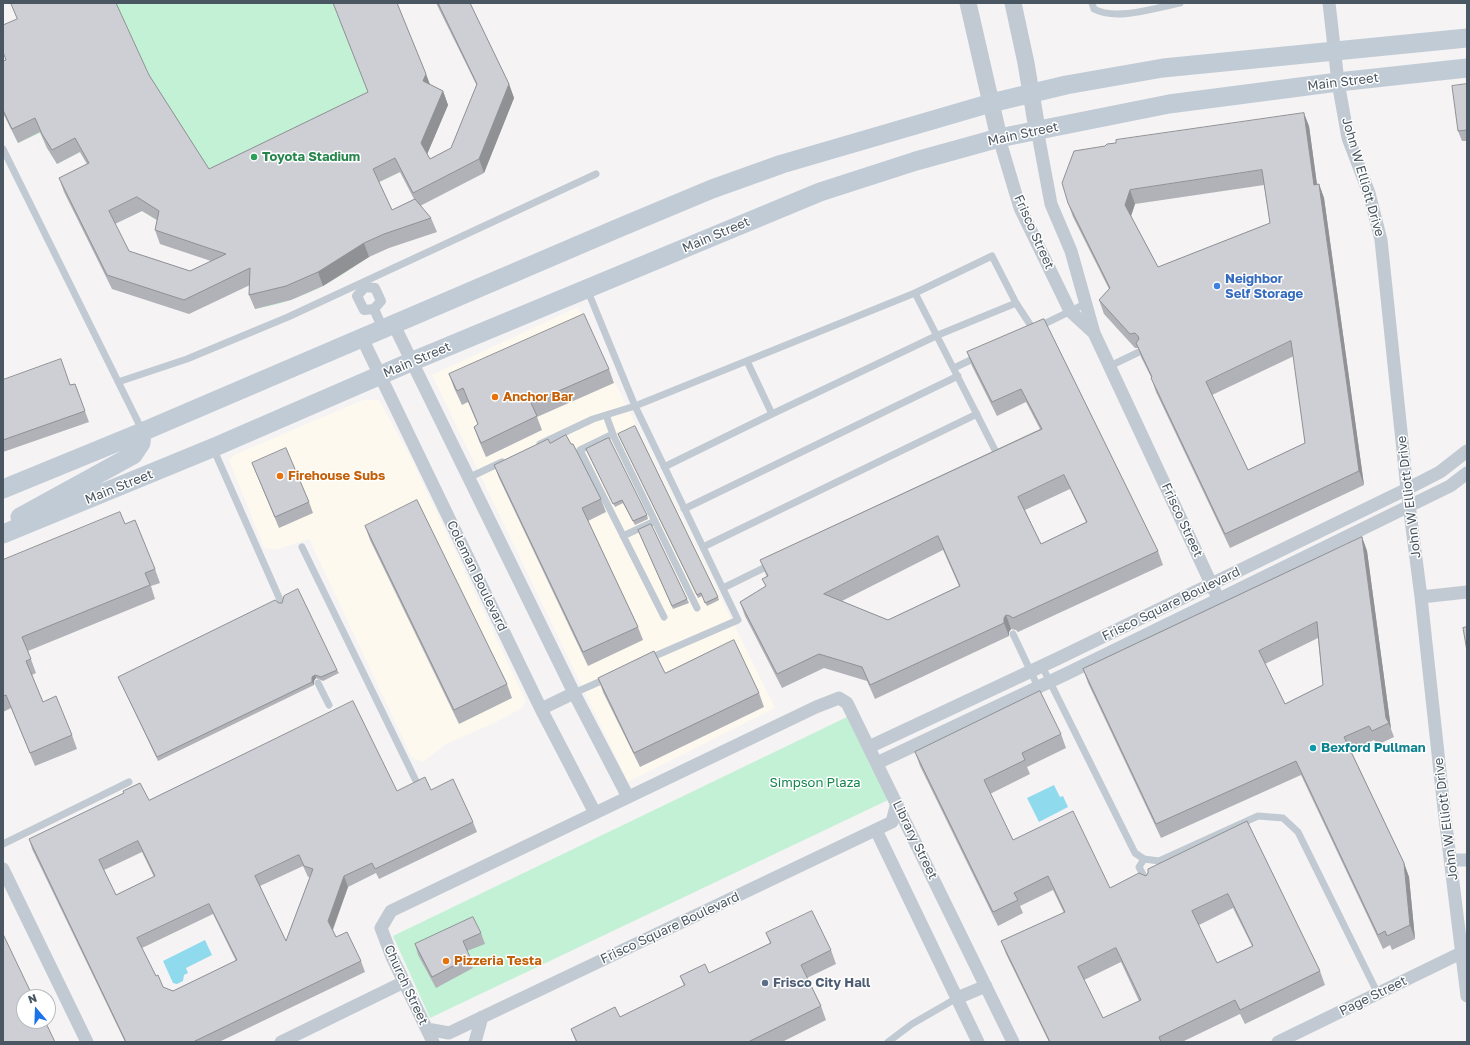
<!DOCTYPE html>
<style>
body{margin:0}
#map{position:relative;width:1470px;height:1045px;overflow:hidden;background:#f5f3f3;font-family:"Golos Text",sans-serif}
canvas{display:block}
.frame{position:absolute;inset:0;border:4px solid #4a5661;pointer-events:none}
.north{position:absolute;left:16px;top:989px;width:40px;height:40px;box-sizing:border-box;background:#fff;border:1px solid #b7bbc0;border-radius:50%;rotate:341deg;font-size:11px;font-weight:700;line-height:16px;text-align:center;color:#4a5661}
.north::after{content:'';display:block;margin:auto;width:14px;height:18px;background:#1a73e8;clip-path:polygon(50% 0,100% 100%,50% 72%,0 100%)}
</style>
<div id="map">
<canvas width="1470" height="1045"></canvas>
<div class="frame"></div>
<div class="north">N</div>
</div>
<script>
const ctx = document.querySelector('canvas').getContext('2d');
ctx.lineJoin = 'round';
function fill(path, color) {
  ctx.fillStyle = color;
  ctx.fill(path, 'evenodd');
}
function trace(path, color, width, dash) {
  ctx.strokeStyle = color;
  ctx.lineWidth = width;
  ctx.lineCap = dash ? 'butt' : 'round';
  ctx.setLineDash(dash || []);
  ctx.stroke(path);
}
function label(font, color, halo, rows, align = 'center') {
  ctx.font = font + ' "Golos Text",sans-serif';
  ctx.lineWidth = 3;
  ctx.setLineDash([]);
  ctx.textBaseline = 'middle';
  ctx.strokeStyle = halo;
  ctx.fillStyle = color;
  for (const [text, x, y, turn = 0] of rows) {
    ctx.save();
    ctx.translate(x, y);
    ctx.rotate((+turn || 0) * Math.PI / 180);
    ctx.textAlign = isNaN(turn) ? turn : align;
    if (halo) ctx.strokeText(text, 0, 0);
    ctx.fillText(text, 0, 0);
    ctx.restore();
  }
}
fill(new Path2D(`
 M578,307l197,401 -147,74 -196,-407z
 M363,400h16l32,58 115,243 -4,7 -28,15 -48,21 -23,18 -11,-4 -103,-219 -33,11 -12,-2 -35,-88 7,-6z`), '#fdf9ef');
fill(new Path2D(`
 M11,3h386l31,92 20,10 -17,39 -22,-6 18,21 -49,24 19,40 23,-10 17,19c-23,6 -46,13 -67,24 -10,6 -20,14 -30,20 -27,17 -55,28 -85,33v-17l25,-13 -69,-14 -2,-5 -45,-35 -22,-14 -21,10 -41,-69 -23,12 -10,-16 -7,-15 -22,10 -15,-30v-35l19,-45z
 M847,717l41,83 -458,218 -37,-82z`), '#c3f1d5');
fill(new Path2D(`
 M1054,785l6,12 3,-1 5,11 -29,15 -12,-24z
 M205,940l7,15 -26,13 2,5 -4,2 -1,6 -6,3 -4,-1 -10,-22z`), '#90daee');
trace(new Path2D(`
 M1092,3l2,6c22,12 61,-1 86,-6
 M3,149l139,281
 M587,289l48,117 103,214 -90,39
 M1016,303l17,26
 M1038,327l49,-24
 M1110,366l29,-14
 M954,368l25,-12
 M118,382l69,-23 101,-42 308,-143
 M772,414l166,-79 78,-32 -24,-47 -77,37
 M606,415l8,22 83,171
 M613,434l-33,16 84,167
 M540,444l53,-25 42,-13 280,-113 82,161 -3,2
 M213,448l68,154
 M664,467l108,-53 -25,-53
 M470,477l32,-15
 M684,509l274,-133
 M623,536l32,-15
 M302,547l114,234
 M703,547l274,-133
 M723,588l49,-24
 M1013,634l25,53
 M1042,666l93,187 9,6 15,2 99,-45 25,2 15,14 80,162
 M318,683l11,22
 M574,693l34,-15
 M3,844l126,-62
 M1144,859l-5,8 8,15
 M888,1042l24,-18 45,-26`), '#c1cad2', 7);
trace(new Path2D(`
 M365,287l10,1 6,13 -7,8 -10,1 -7,-14z
 M374,309l9,20`), '#c1cad2', 10);
trace(new Path2D(`
 M1329,3l9,79 10,56 21,55 12,47 26,249 14,108 23,212 23,187
 M1037,129l14,75 20,47 23,82 121,259
 M999,138l21,70 50,103 24,22
 M394,325l180,368 54,104
 M362,338l179,371 54,104
 M1421,597l46,-5
 M541,709l33,-16
 M869,747l190,-89 348,-169 33,-17 27,-21
 M877,763l189,-89 384,-188 17,-13
 M876,830l102,212
 M1451,860h16
 M3,869l84,173
 M957,998l29,-12
 M427,1029l22,4 443,-211 5,-19
 M281,1042l123,-60
 M433,1042l-41,-85 -11,-29 10,-17 425,-204 23,-9 8,5 166,339
 M475,1042l7,-25
 M1278,1042l189,-92`), '#c1cad2', 13);
trace(new Path2D(`
 M968,3l31,135
 M1013,3l13,60 11,66`), '#c1cad2', 17);
trace(new Path2D(`
 M3,489l139,-57 479,-205 91,-38 70,-25 209,-61 75,-18 97,-17 304,-30
 M20,517l113,-62 8,-12 1,-11
 M3,534l214,-88 196,-85 407,-169 96,-31 83,-23 170,-34 169,-22 129,-14`), '#c1cbd6', 19);
fill(new Path2D(`
 M333,3h64l33,81 13,7 5,14 -21,49 3,5 21,-11 26,-62 -41,-83h34l39,81 5,14 -30,75 -64,33 11,12 6,14 -48,16 -20,9 -46,29 -32,14 -36,9 -6,-14 1,-10 -61,29 -77,-25 -48,-97 -5,-14 28,-14 -7,-12 -23,12 -10,-16 -7,-16 -22,11 -15,-30v-52l3,-1 11,-41 132,56 60,94 159,-77zM400,172l14,27 -22,11 -13,-28zM142,211l15,9 -2,10 5,14 51,17 -21,10 -61,-20 -14,-27z
 M1467,84v57h-5l-4,-10z
 M1309,126l8,59 2,-1 5,14 40,287 -134,63 -74,-156 -5,-15 -10,-20 -3,-9h-3l-31,-34 -5,-14 10,-11 -36,-72 -5,-14 37,-57zM1264,185l6,38 -112,44 -27,-51 4,-12zM1294,356l11,87 -57,27 -36,-75z
 M1044,319l114,232 5,14 -145,67 -2,-2 -5,-1 -2,3v4l-134,63 -8,-18 -43,-13 -42,20 -37,-72 -5,-14 25,-15 2,-10 -7,-17 280,-131 -14,-27 -29,14 -25,-50 -5,-14zM1070,489l16,33 -45,22 -16,-34zM943,550l16,36 -71,34 -46,-19z
 M609,369l5,14 -77,34 5,13 -56,27 -7,-16 -5,-14 4,-2 -10,-23 -6,3 -8,-17 -5,-14z
 M3,380l67,5 5,-1 14,38 -86,30z
 M618,434l100,163 1,3 -12,6 -5,-10 -4,2z
 M571,444l30,55 5,13 -18,9 50,106 5,13 -55,26 -89,-188 -5,-13z
 M586,449l61,66 1,4 -13,6 -12,-22 -8,4z
 M252,463l57,39 4,11 -34,15 -23,-55z
 M125,524l30,45 5,14 -9,3 4,13 -127,52 8,22 -4,2 11,27 29,33 5,14 -42,17 -24,-58 -8,4v-152z
 M365,526l142,158 5,14 -53,26 -89,-184z
 M638,530l49,69 2,4 -16,6z
 M1362,537l5,14 24,178 3,8 -17,8 -3,-5 -23,11 53,112 5,14 6,62 -23,11 -2,-5 -7,4 -82,-174 -140,63 -73,-155 -5,-14zM1318,638l5,47 -38,19 -20,-40z
 M337,670l2,3 -16,8 -7,-3 -2,3v4l-156,76 -40,-84z
 M665,673l94,20 5,14 -124,60 -37,-75 -5,-14z
 M1061,734l5,14 -39,19 3,7 -40,20 23,46 97,48 36,-12 101,-55 73,150 5,14 -80,39 -5,-10 -58,28h-133l-43,-88 -5,-13 63,-28 -11,-23 -33,16 3,7 -25,13 -78,-160 -5,-14zM1233,908l19,38 -35,17 -18,-38zM1121,962l18,39 -36,17 -19,-38z
 M431,790l42,32 4,10 -98,47 -3,-6 -28,14 -15,43 3,7 25,24 4,11 -146,70h-94l-93,-193 -3,-10 120,-39zM142,852l12,25 -38,18 -12,-25zM303,866l5,11h2l-24,64 -26,-55zM213,914l23,47 -63,30 -10,-4 -7,-11 -14,-28z
 M481,933l4,11 -18,7 6,17 -37,20 -18,-33 -3,-11z
 M766,933l65,17 5,14 -29,14 14,28 5,14 -44,22h-206l-5,-13 49,-12 64,-31 -4,-10 29,-3 61,-30z`), '#b0b2b7');
fill(new Path2D(`
 M426,74l5,14 -8,-7z
 M509,84l5,14 -30,75 -5,-14z
 M443,91l5,14 -22,52 -5,-14z
 M1304,113l5,13 10,73 -5,-14z
 M1319,184l5,14 40,287 -5,-14z
 M1130,190l5,14 -5,15 -5,-14z
 M364,243l5,14 -46,29 -5,-14z
 M1362,537l5,14 24,178 -5,-11z
 M1006,615l5,14 -2,3v4l-5,-13v-5z
 M315,675l1,3 -2,3v4l-2,-3v-5z
 M1404,863l5,14 6,62 -5,-14z
 M344,876l4,11 -16,44 -4,-10z`), '#909195');
const building = new Path2D(`
 M11,3h105l33,72 60,94 159,-77 -35,-89h64l29,71 -3,7 20,10 -22,52 9,16 21,-11 26,-64 -39,-81h32l39,81 -30,75 -66,34 -18,-35 -22,11 19,41 23,-11 16,19 -47,16 -20,9 -46,29 -32,14 -37,9 1,-27 -66,32 -77,-25 -48,-97 30,-15 -14,-25 -23,12 -10,-16 -7,-16 -23,11 -9,-19v-49l3,-1 -3,-8v-27l14,-6zM137,197l22,14 -4,19 71,24 -36,17 -61,-20 -20,-40z
 M1467,84v46l-9,1 -6,-45z
 M1304,113l10,72 5,-1 40,287 -134,63 -74,-156 1,-1 -16,-34 3,-4 -1,-3 -3,-3 -5,1 -31,-34 11,-12 -42,-85 -6,-20 12,-32 31,-5 2,-2 9,-1v-3zM1262,170l8,53 -112,44 -33,-62 5,-15zM1291,341l14,102 -57,27 -42,-88z
 M584,314l25,55 -78,34 6,13 -56,27 -7,-16 4,-3 -15,-36 -6,3 -8,-17z
 M1044,319l114,232 -145,67 -3,-2 -4,-1 -2,3v5l-134,62 -8,-18 -43,-13 -42,20 -37,-72 26,-16 -4,-7 6,-3 -8,-16 282,-131 -21,-40 -29,13 -25,-50zM1064,475l23,47 -46,22 -23,-47zM938,536l22,50 -72,34 -64,-26z
 M61,359l9,26 5,-1 10,27 -82,29v-60z
 M635,426l83,171 -13,6 -4,-10 -4,2 -79,-161z
 M566,435l5,9h2l28,55 -19,9 56,119 -55,25 -89,-187 54,-26 2,4z
 M608,438h1l38,77 -14,6 -11,-21 -9,4 -27,-55z
 M286,448l23,54 -34,15 -23,-54z
 M417,500l90,184 -53,26 -89,-184z
 M120,512l5,12 10,-4 20,49 -10,4 5,12 -128,52 9,22 -5,2 17,41 13,-6 16,39 -42,18 -24,-58 -3,1v-136z
 M651,524l36,75 -15,7 -34,-76z
 M1362,537l24,181 3,5 -17,8 -3,-5 -25,11 60,126 6,62 -23,11 -2,-5 -7,4 -82,-174 -140,63 -73,-155zM1317,622l6,63 -38,19 -26,-53z
 M298,589l39,81 -16,7 -6,-2 -3,2v5l-155,75 -39,-80 157,-77 4,3h3l2,-7z
 M1467,627v24l-4,-23z
 M734,640l25,53 -125,60 -36,-75 56,-27 11,22z
 M1040,691l21,43 -39,19 3,7 -41,20 29,60 60,-29 37,77 29,-15 7,3 2,-3v-4l99,-48 73,150 -80,39 -5,-10 -76,37 2,5h-111l-49,-101 64,-29 -17,-36 -34,17 4,7 -25,12 -78,-160zM1228,894l25,52 -36,17 -25,-52zM1116,948l25,52 -38,18 -25,-51z
 M353,701l44,90 28,-14 6,13 22,-11 20,43 -98,47 -3,-6 -28,13 -16,45 8,16 11,-5 14,29 -168,81h-67l-97,-203 95,-46 -1,-2 17,-8 9,17zM138,841l17,35 -39,19 -17,-35zM299,855l5,11 9,3 -27,72 -31,-65zM209,904l28,56 -64,31 -10,-4 -5,-12 -2,1 -19,-38z
 M812,911l19,39 -30,15 20,41 -73,36h-171l-6,-13 44,-22 5,10 65,-32 -5,-9 25,-12 4,9 62,-30 -5,-10z
 M473,917l8,16 -18,8 7,16 -38,20 -17,-33z
 M3,934l30,63h-9v24h21l10,21h-52z`);
fill(building, '#cdcfd5');
trace(building, '#909195', 1);
for (const [x, y, r, color] of [
 [254,157,4,"#2e9e5b"],
 [1217,286,4,"#3f7fe0"],
 [495,397,4,"#e8710a"],
 [280,476,4,"#e8710a"],
 [1313,748,4,"#0f9aa8"],
 [446,961,4,"#e8710a"],
 [765,983,4,"#5c6f8a"]
]) {
  const dot = new Path2D();
  dot.arc(x, y, r, 0, 2 * Math.PI);
  ctx.fillStyle = color;
  ctx.fill(dot);
  trace(dot, '#fff', 1.5);
}
label('13px', '#4a5661', '#fff', [
 ["Main Street",1343,82,-7],
 ["Main Street",1023,134,-12],
 ["John W Elliott Drive",1363,177,74],
 ["Frisco Street",1034,232,66],
 ["Main Street",716,235,-23],
 ["Main Street",417,360,-23],
 ["Main Street",119,487,-22],
 ["John W Elliott Drive",1409,497,-97],
 ["Frisco Street",1182,520,65],
 ["Coleman Boulevard",477,576,64],
 ["Frisco Square Boulevard",1171,604,-26],
 ["John W Elliott Drive",1446,819,-97],
 ["Library Street",915,840,64],
 ["Frisco Square Boulevard",670,928,-25],
 ["Church Street",406,985,65],
 ["Page Street",1373,996,-26]
]);
label('bold 13px', '#27864d', '#fff', [
 ["Toyota Stadium",262,157]
], 'left');
label('bold 13px', '#366cbe', '#fff', [
 ["Neighbor",1225,279],
 ["Self Storage",1225,294]
], 'left');
label('bold 13px', '#c56008', '#fff', [
 ["Anchor Bar",503,397],
 ["Firehouse Subs",288,476],
 ["Pizzeria Testa",454,961]
], 'left');
label('bold 13px', '#0d838f', '#fff', [
 ["Bexford Pullman",1321,748]
], 'left');
label('13px', '#17864f', '#fff', [
 ["Simpson Plaza",815,783]
]);
label('bold 13px', '#4e5e75', '#fff', [
 ["Frisco City Hall",773,983]
], 'left');
</script>
